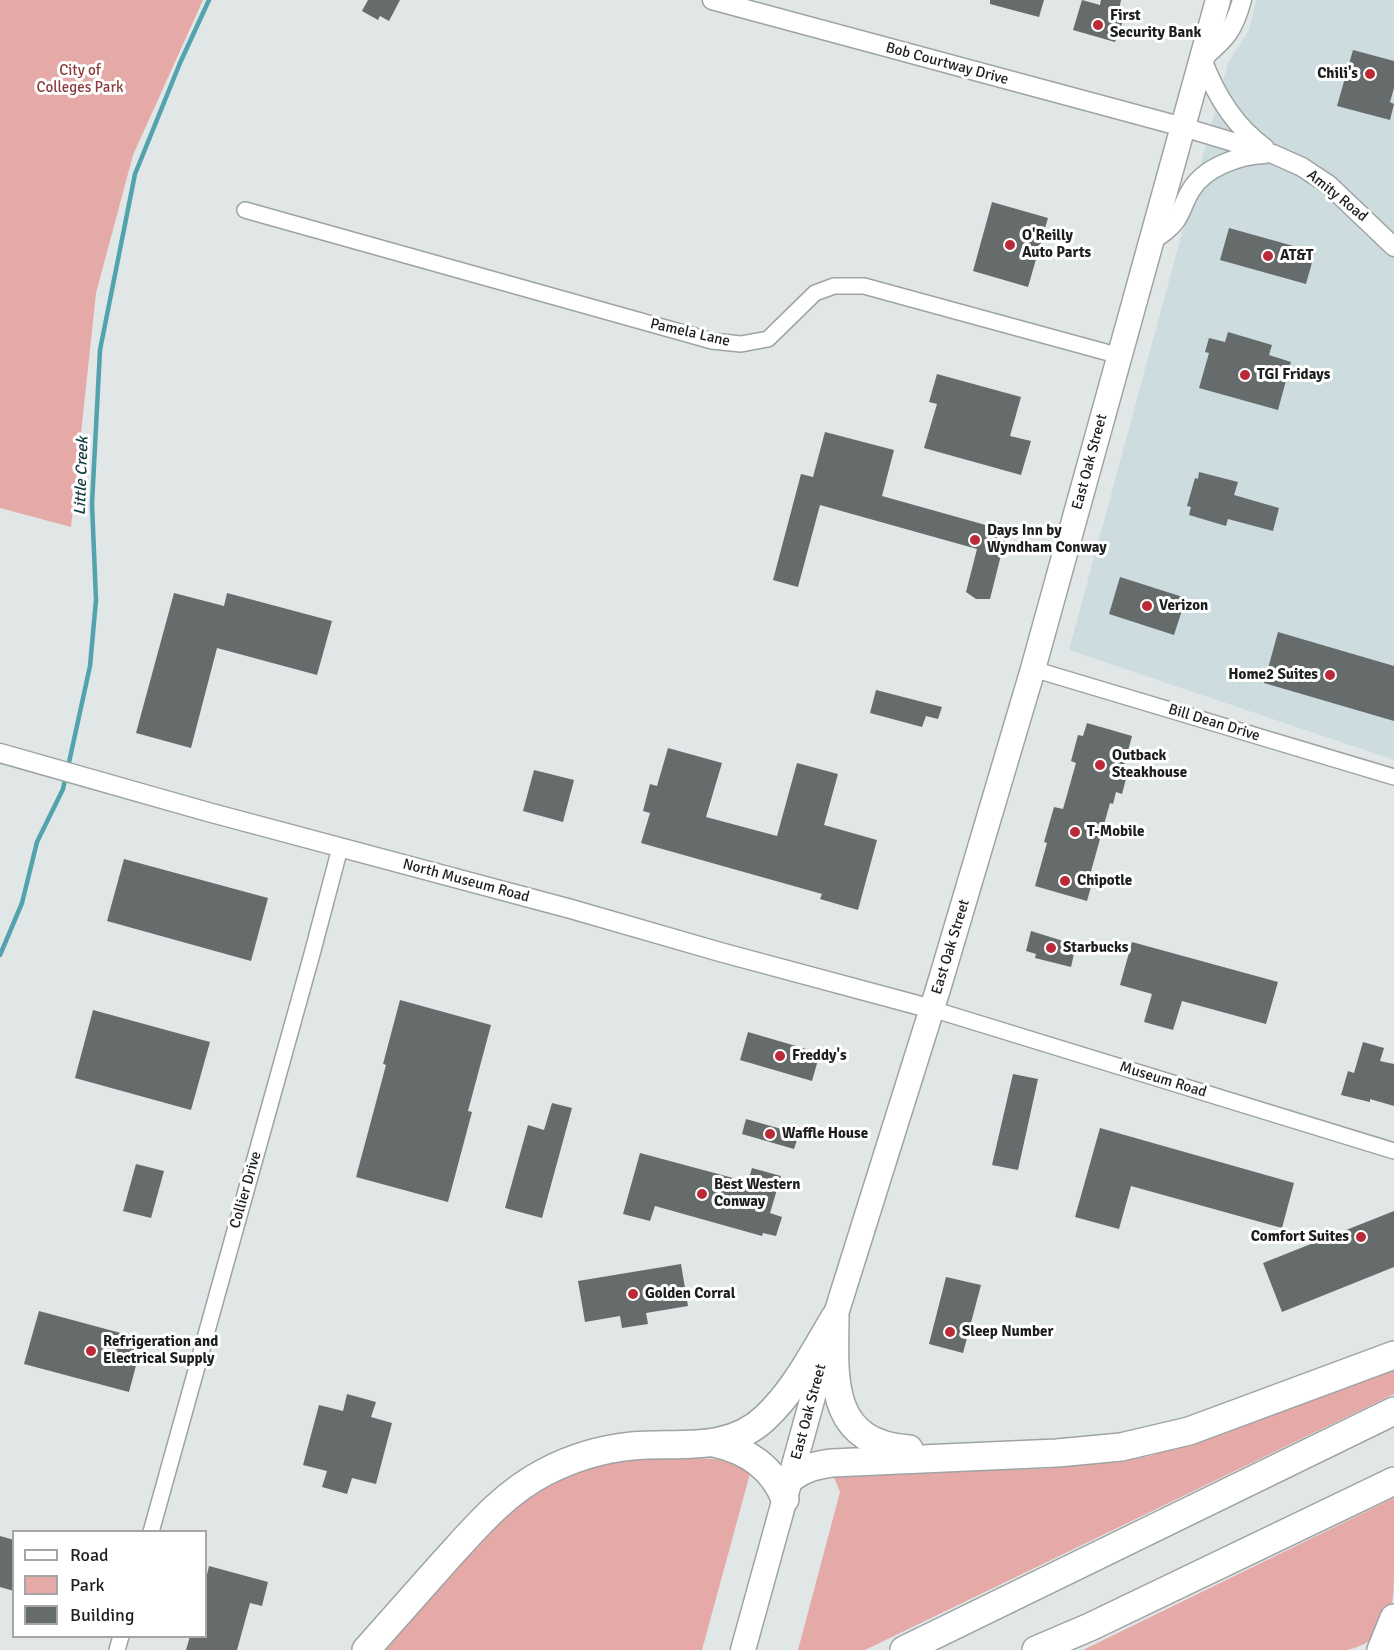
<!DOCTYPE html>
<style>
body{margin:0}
#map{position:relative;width:1394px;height:1650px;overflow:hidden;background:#e1e6e7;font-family:Signika,sans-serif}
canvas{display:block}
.legend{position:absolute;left:12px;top:1530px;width:195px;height:108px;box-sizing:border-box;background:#fff;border:2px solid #a5a5a5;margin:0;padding:8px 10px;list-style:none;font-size:18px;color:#1d1f1f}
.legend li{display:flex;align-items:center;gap:12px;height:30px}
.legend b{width:30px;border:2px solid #a5a5a5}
</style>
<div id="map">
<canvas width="1394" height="1650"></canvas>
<ul class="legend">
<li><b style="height:8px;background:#fff"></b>Road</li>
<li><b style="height:16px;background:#e5aaa7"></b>Park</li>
<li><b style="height:16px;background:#666b6c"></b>Building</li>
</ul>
</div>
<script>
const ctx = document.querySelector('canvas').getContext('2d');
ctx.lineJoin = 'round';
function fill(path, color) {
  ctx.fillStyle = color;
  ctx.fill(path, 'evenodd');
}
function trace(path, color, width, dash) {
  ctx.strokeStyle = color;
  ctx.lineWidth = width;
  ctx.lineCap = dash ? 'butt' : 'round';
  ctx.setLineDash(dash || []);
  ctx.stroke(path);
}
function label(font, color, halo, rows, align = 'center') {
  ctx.font = font + ' Signika,sans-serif';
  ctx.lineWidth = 6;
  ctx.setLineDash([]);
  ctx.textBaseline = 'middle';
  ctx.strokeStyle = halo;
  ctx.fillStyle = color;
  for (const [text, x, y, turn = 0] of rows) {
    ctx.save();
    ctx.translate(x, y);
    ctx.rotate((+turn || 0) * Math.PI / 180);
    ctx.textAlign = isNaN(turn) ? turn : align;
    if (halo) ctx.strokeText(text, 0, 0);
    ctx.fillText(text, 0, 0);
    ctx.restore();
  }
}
fill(new Path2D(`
 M1256,0h138v760l-325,-110 159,-587 21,-33z`), '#cddcde');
fill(new Path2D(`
 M0,0h203l-70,155 -37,138 -25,234 -71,-19z
 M1394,1366v28l-529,256h-67l42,-158 -6,-15 3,-12 130,5 77,-1 106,-13z
 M640,1455l91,5 20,10 -49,180h-319l105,-120 51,-42 51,-23z
 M1394,1498c0,22 0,44 0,65 0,43 0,76 -47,87h-264z`), '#e5aaa7');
trace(new Path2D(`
 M68,767l22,-101 6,-66 -4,-96 8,-154 35,-176 45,-111 29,-63
 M0,955l22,-52 15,-61 26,-53 3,-14`), '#53a3af', 4.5);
fill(new Path2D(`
 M368,0h32l-11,21 -9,-5 -2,4 -16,-9z
 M990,0h54l-5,17 -49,-13z
 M1082,0l18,5 1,-5h20l-2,10 4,1 -2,9 2,1 -8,21 -42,-12z
 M1353,50l41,11v27l-4,14 4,2 -4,16 -53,-14z
 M992,202l56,16 -20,69 -55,-16z
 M1229,228l86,24 -9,32 -86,-24z
 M1228,332l44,13 -3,10 22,7 -13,48 -79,-22 10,-35 -4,-1 4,-14 16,4z
 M937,374l84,23 -11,39 21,5 -10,34 -97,-27 13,-44 -8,-2z
 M825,432l69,18 -12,46 125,35 -17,68h-14l-10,-7 11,-43 -157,-44 -22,82 -25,-7 28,-106 12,3z
 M1199,472l39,10 -4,13 45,13 -6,23 -45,-12 -2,7 -37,-11 2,-8 -4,-1 8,-28 3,1z
 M1120,577l66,21 -12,37 -65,-21z
 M174,593l50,13 3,-13 105,28 -15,54 -100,-27 -26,100 -55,-15z
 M1278,632l116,34v55l-130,-38z
 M876,690l66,17 -4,12 -12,-3 -4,11 -52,-14z
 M1087,723l45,13 -8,30 5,2 -7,26 -6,-2 -3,12 -3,-1 -20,72 4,1 -7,25 -52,-15 12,-43 -3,-1 10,-35 9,2 13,-46 -5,-2 7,-26 5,1z
 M668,748l54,15 -16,54 71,19 20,-73 41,11 -14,51 53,15 -19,70 -38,-11 2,-5 -181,-51 9,-30 -7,-2 7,-27 7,2z
 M534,770l40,10 -11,42 -40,-11z
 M124,859l144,39 -17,63 -144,-40z
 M1031,931l45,14 -5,22 -36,-9 1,-4 -10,-3z
 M1132,942l146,40 -12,42 -84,-23 -9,29 -29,-8 8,-28 -32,-9z
 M400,1000l91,25 -23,86 4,1 -24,90 -92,-25 30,-112 -3,-1z
 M93,1010l117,32 -19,68 -116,-32z
 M748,1032l72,21 -8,28 -72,-21z
 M1363,1042l21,6 -4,13 14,3v42l-24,-7v3l-29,-7 7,-24 6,2z
 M1013,1074l25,5 -20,91 -26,-5z
 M552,1103l20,5 -30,110 -37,-10 23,-83 16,5z
 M746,1119l53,15 -5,15 -52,-15z
 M1100,1128l194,55 -12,45 -151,-42 -12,43 -44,-12z
 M640,1153l108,29 4,-14 29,8 -11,37 12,4 -6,19 -13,-3 -1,3 -107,-30 -5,15 -27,-7z
 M136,1164l28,7 -13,47 -28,-7z
 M1394,1211v56l-112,45 -19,-49z
 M681,1264l7,42 -42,7 2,11 -26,4 -2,-12 -35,6 -7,-41z
 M946,1277l35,8 -18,68 -34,-9z
 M39,1311l104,28 -14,53 -105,-28z
 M347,1394l29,8 -5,15 21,6 -16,61 -24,-6 -5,16 -25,-7 5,-16 -24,-6 16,-60 24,6z
 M0,1536l14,4v51l-14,-4z
 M209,1566l59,16 -6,24 -12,-3 -13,47h-51l4,-14h16v-57z`), '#666b6c');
const minor = new Path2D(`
 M245,210l467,131 29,3 27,-5 47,-46 19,-7h30l256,70
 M1033,669l361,108
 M932,1009l462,142
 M151,1532l161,-578 28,-106
 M117,1650l4,-14`);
const tertiary = new Path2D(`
 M712,0l471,127 90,27 29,13 27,18 65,62
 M1242,0c-9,32 -16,38 -40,59 13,35 32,67 63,89
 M1151,241c9,-6 19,-12 25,-21 6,-9 9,-21 15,-30 14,-23 48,-35 74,-36
 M0,753l208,59 363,97 149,43 212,57`);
const trunk = new Path2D(`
 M743,1650l92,-333 104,-331 94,-317 185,-669`);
const motorway = new Path2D(`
 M835,1318c-1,63 -6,125 74,131
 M714,1443c33,7 59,25 71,56
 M791,1478c14,-10 25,-13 41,-15l225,-10 64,-6 68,-16 205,-76
 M366,1650c26,-29 52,-59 78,-88 31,-34 60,-69 101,-90 27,-14 56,-23 87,-26 47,-4 96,7 133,-28 30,-28 49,-66 70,-101
 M904,1650l490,-239
 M1036,1650l54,-23 304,-146
 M1381,1650l13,-32`);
trace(minor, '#9ea3a4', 18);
trace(tertiary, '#9ea3a4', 21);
trace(trunk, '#9ea3a4', 27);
trace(motorway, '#9ea3a4', 30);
trace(minor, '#fff', 15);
trace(tertiary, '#fff', 18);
trace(trunk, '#fff', 24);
trace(motorway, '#fff', 27);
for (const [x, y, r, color] of [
 [1098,25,6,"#bb2a37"],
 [1370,74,6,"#bb2a37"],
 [1010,245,6,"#bb2a37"],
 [1268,256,6,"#bb2a37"],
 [1245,375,6,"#bb2a37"],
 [975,540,6,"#bb2a37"],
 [1147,606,6,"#bb2a37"],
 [1330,675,6,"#bb2a37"],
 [1100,765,6,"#bb2a37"],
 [1075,832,6,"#bb2a37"],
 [1065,881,6,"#bb2a37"],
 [1051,948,6,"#bb2a37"],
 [780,1056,6,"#bb2a37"],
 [770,1134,6,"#bb2a37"],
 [702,1194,6,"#bb2a37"],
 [1361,1237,6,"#bb2a37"],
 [633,1294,6,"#bb2a37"],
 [950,1332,6,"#bb2a37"],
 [91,1351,6,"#bb2a37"]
]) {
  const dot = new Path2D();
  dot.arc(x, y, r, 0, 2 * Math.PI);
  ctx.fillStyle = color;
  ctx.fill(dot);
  trace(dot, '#fff', 2);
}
label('bold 15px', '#1d1f1f', '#fff', [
 ["First",1110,16],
 ["Security Bank",1110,33],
 ["Chili's",1358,74,"right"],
 ["O'Reilly",1022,236],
 ["Auto Parts",1022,253],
 ["AT&T",1280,256],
 ["TGI Fridays",1257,375],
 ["Days Inn by",987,531],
 ["Wyndham Conway",987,548],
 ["Verizon",1159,606],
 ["Home2 Suites",1318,675,"right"],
 ["Outback",1112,756],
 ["Steakhouse",1112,773],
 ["T-Mobile",1087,832],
 ["Chipotle",1077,881],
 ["Starbucks",1063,948],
 ["Freddy's",792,1056],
 ["Waffle House",782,1134],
 ["Best Western",714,1185],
 ["Conway",714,1202],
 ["Comfort Suites",1349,1237,"right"],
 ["Golden Corral",645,1294],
 ["Sleep Number",962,1332],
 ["Refrigeration and",103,1342],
 ["Electrical Supply",103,1359]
], 'left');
label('15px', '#1d1f1f', '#fff', [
 ["Bob Courtway Drive",947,64,15],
 ["Amity Road",1337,196,39],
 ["Pamela Lane",690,333,13],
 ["East Oak Street",1090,462,-75],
 ["Bill Dean Drive",1214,723,17],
 ["North Museum Road",466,881,15],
 ["East Oak Street",951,947,-73],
 ["Museum Road",1163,1080,17],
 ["Collier Drive",246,1190,-74],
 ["East Oak Street",809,1412,-75]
]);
label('15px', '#8b3a3b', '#fff', [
 ["City of",80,71],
 ["Colleges Park",80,88]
]);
label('italic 16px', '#133a40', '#fff', [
 ["Little Creek",82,476,-88]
]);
</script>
